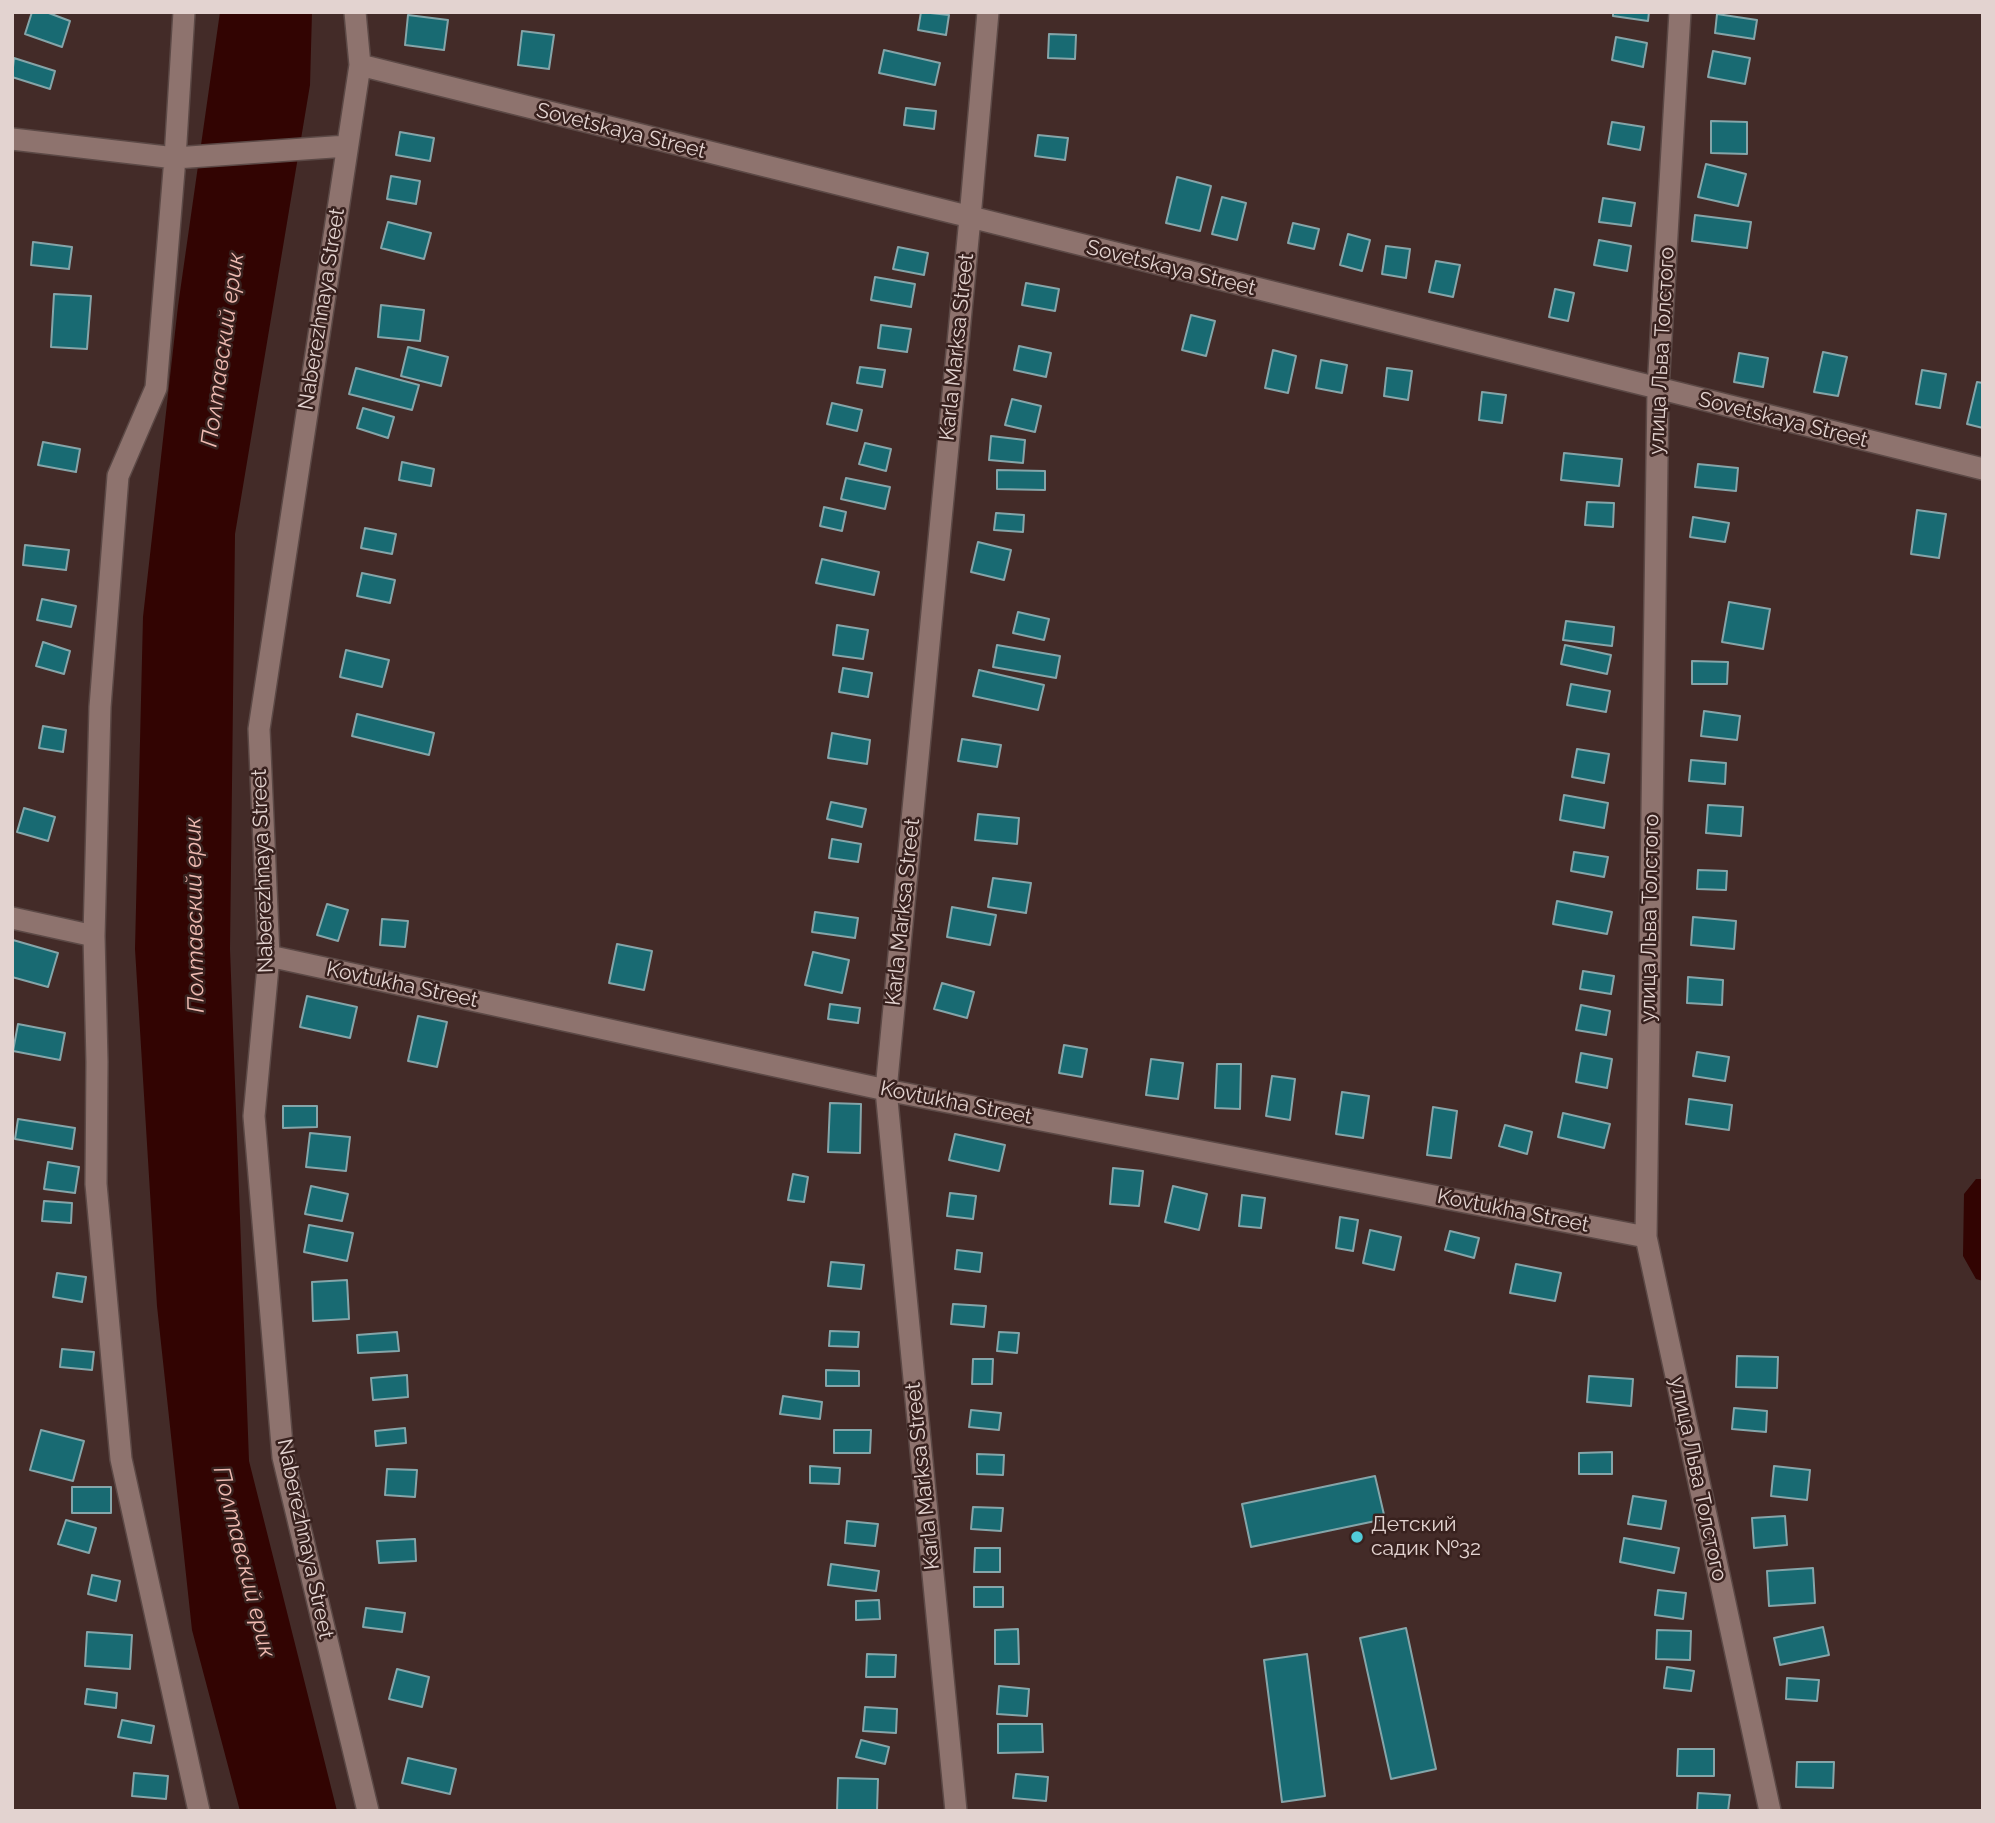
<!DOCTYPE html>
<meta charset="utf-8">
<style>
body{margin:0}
#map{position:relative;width:1995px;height:1823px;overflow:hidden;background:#432b28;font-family:Raleway,sans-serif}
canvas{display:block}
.frame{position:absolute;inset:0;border:14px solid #e3d3d0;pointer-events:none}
</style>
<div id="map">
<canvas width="1995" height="1823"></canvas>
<div class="frame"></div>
</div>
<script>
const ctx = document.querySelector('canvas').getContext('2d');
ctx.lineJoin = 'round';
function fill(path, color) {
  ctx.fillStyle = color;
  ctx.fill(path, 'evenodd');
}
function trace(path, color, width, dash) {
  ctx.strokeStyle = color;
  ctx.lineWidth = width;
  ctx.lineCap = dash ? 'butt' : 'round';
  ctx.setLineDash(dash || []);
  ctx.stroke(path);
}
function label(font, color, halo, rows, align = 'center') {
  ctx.font = font + ' Raleway,sans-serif';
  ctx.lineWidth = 5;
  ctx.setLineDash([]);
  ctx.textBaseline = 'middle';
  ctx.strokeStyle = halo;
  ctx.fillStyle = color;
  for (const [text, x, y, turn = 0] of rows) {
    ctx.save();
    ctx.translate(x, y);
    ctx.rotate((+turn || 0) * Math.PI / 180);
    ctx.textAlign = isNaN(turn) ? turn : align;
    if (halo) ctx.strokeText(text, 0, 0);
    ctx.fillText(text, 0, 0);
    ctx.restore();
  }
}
fill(new Path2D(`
 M220,12h92l-2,73 -75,449 -5,415 19,512 88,350h-97l-48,-181 -35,-324 -22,-357 8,-332 35,-311z
 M1976,1179h7v102l-7,-2 -13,-23 1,-62z`), '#320402');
const building = new Path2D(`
 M32,12h14l24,9 -8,26 -37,-13z
 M921,12l28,3 -3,20 -28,-5z
 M1613,12h36l-1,9 -35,-5z
 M1717,14l40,6 -3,19 -39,-6z
 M408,15l40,5 -4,30 -39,-5z
 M522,31l32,4 -5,34 -31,-4z
 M1049,34l27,1 -1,24 -27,-1z
 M1616,37l31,6 -4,24 -31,-7z
 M884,50l56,13 -5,22 -56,-12z
 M1713,51l37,7 -5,26 -37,-7z
 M14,58l41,13 -5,18 -38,-12z
 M906,108l30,3 -2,18 -30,-4z
 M1711,121l36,1v32l-36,-1z
 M1612,122l32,5 -4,23 -32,-6z
 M400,132l34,6 -4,23 -34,-6z
 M1038,135l30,3 -3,22 -30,-4z
 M1706,164l40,10 -8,32 -40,-9z
 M391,176l29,5 -4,23 -29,-5z
 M1177,177l34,9 -11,45 -34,-8z
 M1222,197l24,6 -9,37 -25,-6z
 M1603,198l32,5 -4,23 -32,-4z
 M1695,215l56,7 -4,26 -55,-7z
 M388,222l43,11 -7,26 -43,-11z
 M1293,223l26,6 -5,20 -26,-6z
 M1348,234l22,6 -8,31 -22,-6z
 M1599,240l32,6 -4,25 -33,-6z
 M33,242l39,5 -3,22 -38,-4z
 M1386,246l24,3 -4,29 -24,-4z
 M898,247l30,6 -4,22 -31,-6z
 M1436,261l24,4 -7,32 -24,-5z
 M875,277l40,7 -4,23 -40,-7z
 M1026,283l33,6 -4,22 -33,-6z
 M1555,289l19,4 -6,28 -19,-4z
 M54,294l37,2 -4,53 -36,-2z
 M381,305l43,5 -4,31 -42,-4z
 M1191,315l24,6 -9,35 -24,-6z
 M881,325l30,4 -4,23 -29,-4z
 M1019,346l32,7 -5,24 -32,-7z
 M408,347l40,10 -7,29 -40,-10z
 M1273,350l23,6 -8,37 -23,-5z
 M1823,352l24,5 -9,39 -24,-4z
 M1739,353l29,5 -5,29 -29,-5z
 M1321,360l26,5 -5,28 -26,-5z
 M860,367l25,3 -3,17 -25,-4z
 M356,368l63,17 -7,25 -63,-16z
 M1387,368l25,3 -4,29 -24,-4z
 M1922,370l24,4 -6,34 -24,-4z
 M1977,382l6,1v45l-16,-4z
 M1482,392l24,3 -4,28 -23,-3z
 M1012,399l29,7 -6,26 -30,-7z
 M832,403l30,7 -5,21 -30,-7z
 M363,408l31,9 -6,21 -31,-10z
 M991,436l34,4 -2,23 -34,-3z
 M43,442l37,7 -4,23 -38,-7z
 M865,443l26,6 -5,22 -27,-7z
 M1564,453l58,6 -3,27 -58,-6z
 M402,462l32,7 -3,17 -32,-6z
 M1698,464l40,4 -2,23 -41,-4z
 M997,470l48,1v19l-48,-1z
 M846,478l44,9 -5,22 -44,-10z
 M1587,502l27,1 -1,24 -28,-2z
 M824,507l22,5 -4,19 -22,-5z
 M1917,510l29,4 -7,44 -28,-4z
 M996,513l28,2 -1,17 -29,-2z
 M1693,517l36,6 -4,19 -35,-5z
 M365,528l31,6 -4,20 -31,-6z
 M978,542l33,8 -7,30 -33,-8z
 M25,545l44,5 -3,20 -43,-5z
 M822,559l57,13 -5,23 -58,-12z
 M362,573l33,7 -5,23 -33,-7z
 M42,599l34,7 -5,21 -34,-7z
 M1729,602l41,7 -7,40 -41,-7z
 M1018,612l31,7 -5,21 -31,-7z
 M1566,621l48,6 -2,19 -49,-6z
 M837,625l31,5 -5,29 -30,-4z
 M43,642l27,9 -6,23 -28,-8z
 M997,645l63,11 -4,22 -63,-11z
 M1565,645l46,10 -4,19 -46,-10z
 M346,650l43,10 -7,27 -42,-10z
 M1692,661l36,1 -1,22h-35z
 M843,668l29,5 -4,24 -29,-5z
 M979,670l65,15 -6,25 -65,-14z
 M1571,684l39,7 -4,21 -39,-7z
 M1704,711l36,5 -3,24 -36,-4z
 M357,714l77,19 -5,22 -77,-19z
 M43,726l23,4 -3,22 -24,-4z
 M832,733l38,7 -3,24 -39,-6z
 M962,739l39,6 -4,22 -39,-6z
 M1577,749l32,5 -5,29 -32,-6z
 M1691,760l35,3 -1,21 -36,-3z
 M1564,795l44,8 -4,25 -44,-8z
 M831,802l35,7 -4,18 -35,-8z
 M1708,805l35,2 -2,29 -35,-3z
 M24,808l31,9 -7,24 -31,-9z
 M978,814l41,4 -2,26 -42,-4z
 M832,839l29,5 -3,18 -29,-4z
 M1574,852l34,5 -4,20 -33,-6z
 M1698,870l29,1 -1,19 -29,-1z
 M993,878l38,5 -5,30 -38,-6z
 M1557,901l55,11 -5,22 -54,-10z
 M327,904l21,6 -10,31 -21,-6z
 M952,907l44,8 -6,30 -43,-8z
 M815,912l43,6 -3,20 -43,-6z
 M1693,917l43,4 -2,28 -43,-4z
 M382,919l26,2 -3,26 -25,-2z
 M13,940l45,13 -10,34 -36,-10z
 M617,944l35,7 -8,39 -35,-7z
 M813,952l36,8 -7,33 -37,-8z
 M1583,971l31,5 -3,18 -31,-5z
 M1688,977l35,3 -1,25 -35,-2z
 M942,983l32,9 -7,26 -33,-9z
 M307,996l50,11 -7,31 -50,-11z
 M830,1004l30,4 -2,15 -30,-4z
 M1581,1005l29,6 -4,24 -30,-5z
 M418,1016l29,6 -10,45 -29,-6z
 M18,1024l47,9 -5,27 -47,-9z
 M1064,1045l23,4 -5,28 -23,-4z
 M1697,1052l32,5 -4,24 -32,-5z
 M1581,1053l31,6 -5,29 -31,-6z
 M1151,1059l32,4 -5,36 -32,-4z
 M1217,1064h24l-1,45 -25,-1z
 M1272,1076l23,3 -5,41 -24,-4z
 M1342,1092l27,4 -6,42 -27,-4z
 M1689,1099l43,6 -3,25 -43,-6z
 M830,1103l31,1 -1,49 -32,-1z
 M283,1106h34v21l-34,1z
 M1433,1107l24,4 -6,47 -24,-3z
 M1563,1113l47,11 -6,24 -46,-11z
 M18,1119l57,9 -3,21 -57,-10z
 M1505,1125l27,7 -5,22 -28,-8z
 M310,1133l40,4 -4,34 -40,-4z
 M955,1134l50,11 -6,26 -50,-11z
 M48,1162l31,5 -4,26 -31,-4z
 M1113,1168l30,3 -4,35 -29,-2z
 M793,1174l15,3 -4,25 -16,-2z
 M311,1186l37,8 -6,27 -37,-7z
 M1173,1186l34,8 -8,36 -34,-8z
 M950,1193l26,3 -3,23 -26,-3z
 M1242,1195l23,3 -4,30 -22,-2z
 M44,1201l28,2 -1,20 -29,-2z
 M1340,1217l18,3 -5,31 -17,-3z
 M309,1225l44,8 -6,28 -43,-9z
 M1370,1230l31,7 -7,33 -31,-7z
 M1450,1231l29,7 -5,20 -29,-8z
 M957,1250l25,3 -2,19 -25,-3z
 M831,1262l33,3 -3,24 -33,-3z
 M1516,1264l45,9 -6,28 -45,-8z
 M57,1273l29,4 -4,25 -29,-5z
 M347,1280l2,39 -36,2 -1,-39z
 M953,1304l33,2 -2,21 -33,-3z
 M830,1331l29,1 -1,15 -29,-1z
 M397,1332l2,19 -41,2 -1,-18z
 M999,1332l20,1 -2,20 -20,-2z
 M62,1349l32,3 -2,18 -32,-3z
 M1737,1356l41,1 -1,31 -41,-1z
 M973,1359h20l-1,25h-20z
 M826,1370l33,1v15h-33z
 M407,1375l1,22 -35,3 -2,-22z
 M1589,1376l44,3 -2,27 -44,-4z
 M783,1396l39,6 -2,17 -40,-5z
 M1734,1408l33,3 -1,21 -34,-3z
 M971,1410l30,3 -2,17 -30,-3z
 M405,1428l1,15 -30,3 -1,-15z
 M41,1430l43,11 -11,40 -43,-11z
 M834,1430h37l-1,23h-36z
 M1612,1452v22h-33v-21z
 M977,1454l27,1 -1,20 -26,-1z
 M810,1466l30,2 -1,16 -29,-1z
 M1774,1466l36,4 -3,30 -36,-4z
 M387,1469l30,1 -2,27 -30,-2z
 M1375,1476l10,43 -134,28 -9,-43z
 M72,1487h39v26h-39z
 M1633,1496l33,5 -5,28 -33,-5z
 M973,1507l30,1 -2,23 -30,-2z
 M1785,1516l2,29 -33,3 -2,-30z
 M66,1520l30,8 -7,25 -31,-9z
 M847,1521l31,3 -3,22 -30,-3z
 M1624,1538l55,10 -5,25 -54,-11z
 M415,1539l1,22 -37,2 -2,-22z
 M975,1548h25v24h-26z
 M831,1564l48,7 -3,20 -48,-6z
 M1813,1568l2,35 -46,3 -2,-35z
 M92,1575l28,6 -4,20 -28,-7z
 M974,1587h29v20h-29z
 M1658,1590l28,3 -3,26 -28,-4z
 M879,1600l1,19 -24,1v-19z
 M366,1608l39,5 -3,19 -39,-5z
 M1823,1627l6,28 -49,10 -6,-27z
 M1406,1628l30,141 -45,10 -31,-141z
 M1018,1629l1,35h-24v-34z
 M1657,1630l34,1 -1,29 -34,-1z
 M87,1632l45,3 -2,34 -45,-3z
 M867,1654l29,1 -1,22h-29z
 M1307,1654l18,142 -43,6 -18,-142z
 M1667,1667l27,4 -3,20 -27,-3z
 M397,1669l32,8 -7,30 -33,-8z
 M1787,1678l32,2 -2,21 -31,-2z
 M999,1686l30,3 -2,27 -30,-2z
 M87,1689l30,4 -1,15 -31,-4z
 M865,1707l32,2 -1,24 -33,-2z
 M122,1720l32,6 -3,17 -33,-6z
 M998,1724h44l1,28 -45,1z
 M861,1740l28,7 -4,17 -29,-7z
 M1678,1749h36v27h-37z
 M408,1758l48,11 -6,25 -48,-11z
 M1797,1762h37l-1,26 -37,-1z
 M134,1773l34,3 -2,23 -34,-3z
 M1016,1774l32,3 -2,24 -33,-3z
 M838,1778l40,1 -1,32h-40z
 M1698,1793l32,2 -2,16h-31z`);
fill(building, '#186a72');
trace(building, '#85a5a9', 2);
const minor = new Path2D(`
 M184,12l-9,146 -19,230 -38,88 -18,231 -6,229 3,126 -1,122 25,275 78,352
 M355,12l5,53 -101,664 10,227 -15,160 29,341 85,354
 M1680,12l-22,377 -12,848 124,574
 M360,65l1623,404
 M12,139l163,19 172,-12
 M12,918l82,18
 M269,956l617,134 760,147
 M956,1811l-70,-721 84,-872 18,-206`);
trace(minor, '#5c4946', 24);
trace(minor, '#8e736e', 21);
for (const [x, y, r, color] of [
 [1357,1537,7,"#52cbd8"]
]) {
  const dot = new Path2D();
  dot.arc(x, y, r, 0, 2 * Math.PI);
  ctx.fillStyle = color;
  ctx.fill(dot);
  trace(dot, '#38211e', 2.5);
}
label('21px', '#e3d3d0', '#38211e', [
 ["Sovetskaya Street",621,131,14],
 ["Sovetskaya Street",1171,268,14],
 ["Naberezhnaya Street",322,309,-81],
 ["Karla Marksa Street",957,347,-84],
 ["улица Льва Толстого",1662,351,-87],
 ["Sovetskaya Street",1783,420,14],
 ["Naberezhnaya Street",263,871,-92],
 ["Karla Marksa Street",903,912,-84],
 ["улица Льва Толстого",1650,918,-89],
 ["Kovtukha Street",402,985,12],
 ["Kovtukha Street",956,1103,11],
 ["Kovtukha Street",1513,1211,11],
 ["Karla Marksa Street",923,1476,-96],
 ["улица Льва Толстого",1698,1479,78],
 ["Naberezhnaya Street",305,1539,78]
]);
label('21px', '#e3d3d0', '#38211e', [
 ["Детский",1371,1525],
 ["садик №32",1371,1549]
], 'left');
label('italic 23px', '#efbbb2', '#38211e', [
 ["Полтавский ерик",223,350,-82],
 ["Полтавский ерик",195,915,-91],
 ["Полтавский ерик",244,1562,76]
]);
</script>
